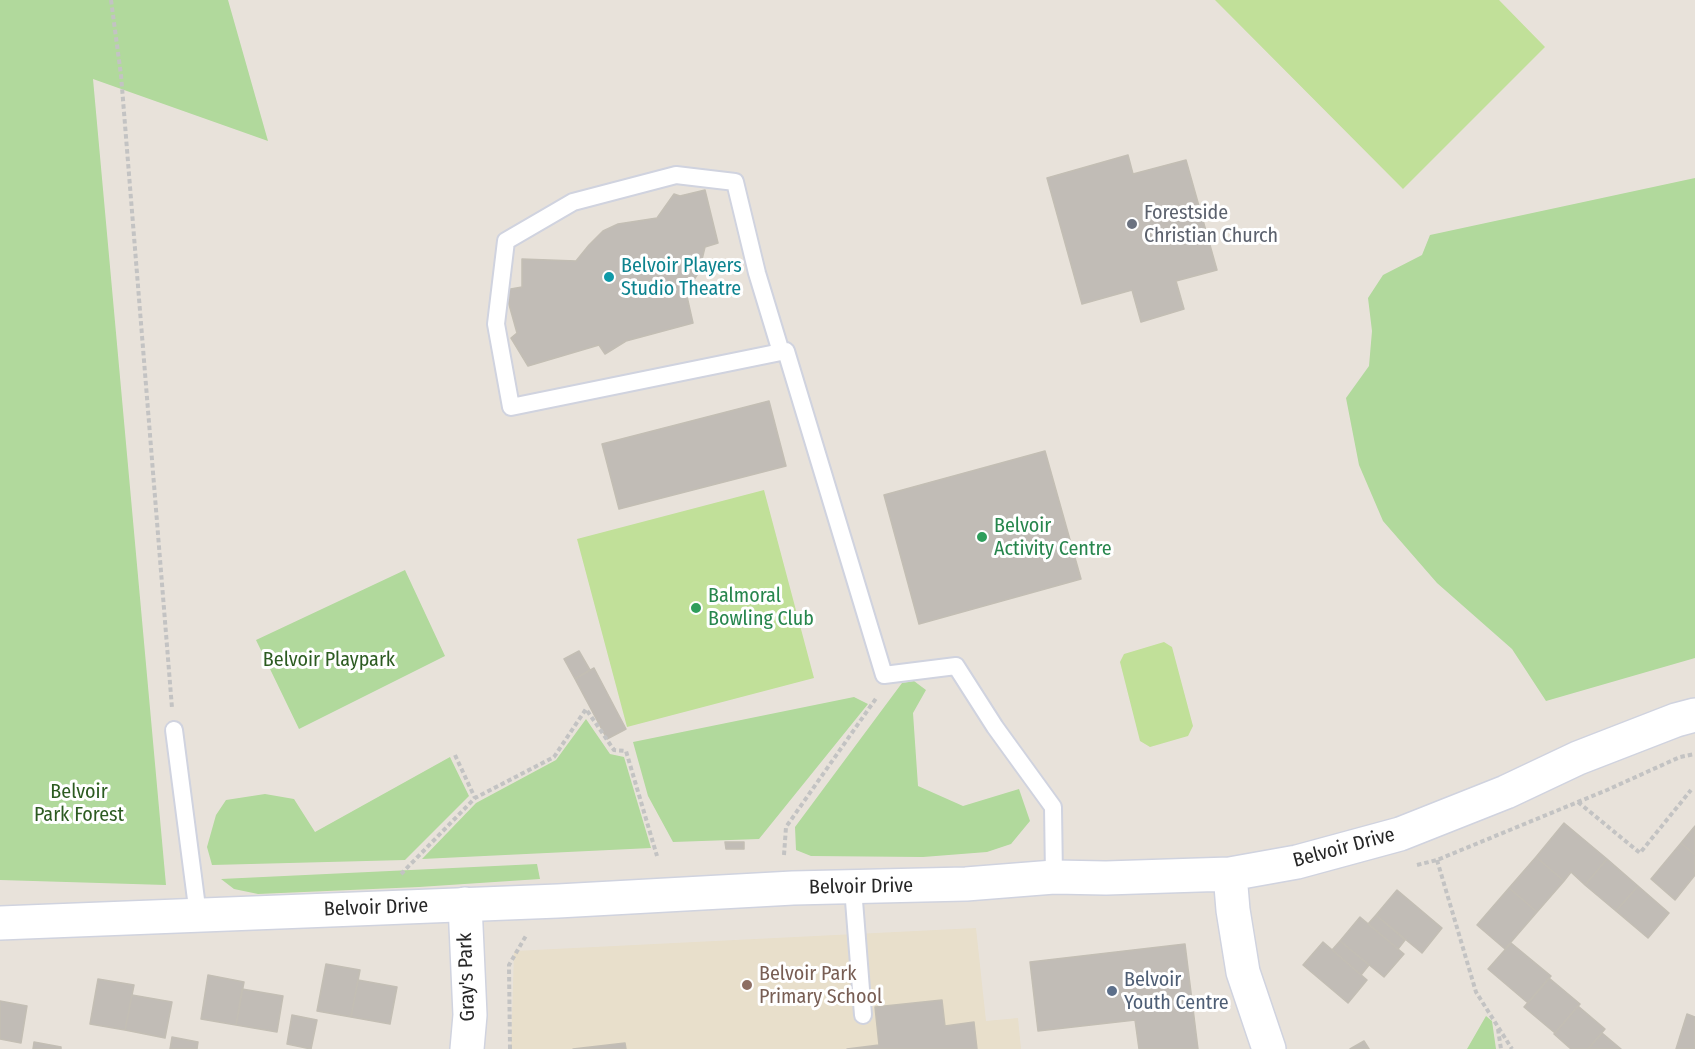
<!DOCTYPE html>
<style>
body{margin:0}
canvas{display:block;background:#e8e2da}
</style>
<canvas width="1695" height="1049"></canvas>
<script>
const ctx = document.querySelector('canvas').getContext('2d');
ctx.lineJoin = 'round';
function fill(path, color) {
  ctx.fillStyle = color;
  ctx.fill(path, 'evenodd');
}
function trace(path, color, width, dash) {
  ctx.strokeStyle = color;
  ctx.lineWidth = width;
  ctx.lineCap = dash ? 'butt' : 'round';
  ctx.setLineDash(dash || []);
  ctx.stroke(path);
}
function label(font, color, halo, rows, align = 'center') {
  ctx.font = font + ' "Fira Sans Condensed",sans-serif';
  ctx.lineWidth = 6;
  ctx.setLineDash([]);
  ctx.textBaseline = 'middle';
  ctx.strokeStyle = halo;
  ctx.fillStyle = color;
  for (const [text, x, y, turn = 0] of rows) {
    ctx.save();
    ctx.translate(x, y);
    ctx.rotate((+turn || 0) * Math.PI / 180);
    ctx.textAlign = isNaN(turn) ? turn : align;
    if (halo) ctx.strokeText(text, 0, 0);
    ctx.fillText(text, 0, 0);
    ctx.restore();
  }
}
fill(new Path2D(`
 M976,928l10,93 32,-3 3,31h-510l3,-98z`), '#e8dfcb');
fill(new Path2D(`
 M0,0h228l40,141 -175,-62 73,806 -166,-5z
 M1695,178v480l-149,43 -34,-52 -75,-66 -54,-62 -24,-56 -13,-67 23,-32 3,-35 -4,-33 15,-23 39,-20 8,-20z
 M405,570l40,86 -146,73 -43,-89z
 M914,681l12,9 -13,23 5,73 45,20 56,-17 11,32 -19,23 -24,8 -64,5 -112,-1 -15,-6 -1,-23 107,-144z
 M854,697l14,7 -109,135 -86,3 -25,-46 -15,-54z
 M586,719l24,35 14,3 27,91 -229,11 54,-56 80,-43z
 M450,757l19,39 -64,64 -193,5 -5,-18 9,-32 10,-15 39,-6 29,5 21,33z
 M537,864l3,15 -121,8 -161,7 -24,-5 -13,-10z
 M1486,1016l6,5 4,28h-29z`), '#b1d99c');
fill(new Path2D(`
 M1215,0h284l46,47 -142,142z
 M764,490l50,188 -187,49 -50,-188z
 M1164,642l8,5 21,79 -5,10 -38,11 -10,-6 -20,-79 4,-8z`), '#c1e099');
const building = new Path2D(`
 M1128,155l5,19 53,-14 31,110 -41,11 8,28 -43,13 -9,-32 -50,14 -35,-126z
 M705,190l13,53 -13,4 -6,25 -13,20 7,31 -67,18 -21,13 -6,-9 -71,21 -17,-28 6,-5 -12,-43 17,-3v-28l54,2 13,-16 14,-14 15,-7 39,-6 17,-24 6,2z
 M769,401l17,65 -167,43 -17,-65z
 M1045,451l36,128 -162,45 -35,-129z
 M579,651l11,19 -15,9 -11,-20z
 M594,668l32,61 -19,10 -32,-60z
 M1564,823l43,36 -22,26 -14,-13 -7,9 -28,-24z
 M1695,826v29l-14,-12z
 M725,842h19v7h-18z
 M1681,843l14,12v20l-20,25 -24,-21z
 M1536,857l28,24 -27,31 -28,-24z
 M1607,859l31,27 -22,25 -31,-26z
 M1638,886l31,27 -21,25 -32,-27z
 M1509,888l28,24 -32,37 -28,-24z
 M1397,890l45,38 -20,25 -46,-38z
 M1376,915l29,25 -7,9 -30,-25z
 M1360,917l44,37 -20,23 -44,-36z
 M1340,941l29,24 -8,10 -29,-25z
 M1323,942l44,38 -19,23 -45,-38z
 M1511,943l40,33 -23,27 -40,-34z
 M1185,944l13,105h-59l-4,-29 -97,11 -8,-69z
 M326,964l34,6 -9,47 -34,-6z
 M208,975l36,7 -8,43 -35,-6z
 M1549,978l31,26 -25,29 -31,-26z
 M98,979l36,6 -9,45 -35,-6z
 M358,980l39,7 -7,37 -39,-7z
 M242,989l41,7 -6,36 -41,-7z
 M132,995l40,7 -7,36 -40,-8z
 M942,1000l3,26 29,-4 3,27h-130l32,-4 -4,-38z
 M0,1001l27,5 -6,37 -21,-4z
 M1578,1006l27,23 -17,20h-17l-17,-15z
 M1687,1014l8,3v32h-19z
 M292,1015l25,5 -6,29 -24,-5z
 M1602,1033l19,16h-33z
 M172,1037l26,5 -1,7h-27z
 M1364,1041l5,8h-19z
 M34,1042l27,5v2h-28z
 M625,1043l1,6h-53z`);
fill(building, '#c1bcb6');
trace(building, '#c3beb4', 1.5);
const lane = new Path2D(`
 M781,352l-24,-79 -22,-91 -59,-7 -103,27 -67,39 -10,83 15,83 270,-55 5,-1 98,324 72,-9 39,61 58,80 1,70
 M174,730l24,185
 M853,888l10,127`);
const street = new Path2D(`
 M465,904l5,111 -3,34`);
const secondary = new Path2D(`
 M1230,874l3,36 10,62 26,77
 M0,923l558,-22 235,-13 173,-4 88,-7 52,1 124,-4 67,-12 103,-28 106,-42 72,-34 98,-38 19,-5`);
trace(lane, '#d0d3df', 20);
trace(street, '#d0d3df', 36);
trace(secondary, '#d0d3df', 36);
trace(new Path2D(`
 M111,0l10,75 51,633
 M455,755l20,43
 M1578,802l62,51 51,-63
 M784,855l2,-28 91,-130
 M1437,860l39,132 36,57
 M1417,865l20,-5 170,-70 73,-33 15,-3
 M401,874l74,-76 79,-41 32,-48 28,41 12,1 31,105
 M1498,1029l3,20
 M510,1049l-1,-84 18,-31`), '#c3c3c3', 4, [4.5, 3]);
trace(lane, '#fff', 16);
trace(street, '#fff', 33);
trace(secondary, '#fff', 33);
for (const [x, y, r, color] of [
 [1132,224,6,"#6b7280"],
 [609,277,6,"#0f9aa8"],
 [982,537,6,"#2e9e5b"],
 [696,608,6,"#2e9e5b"],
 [747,985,6,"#8d6e63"],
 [1112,991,6,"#5c6f8a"]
]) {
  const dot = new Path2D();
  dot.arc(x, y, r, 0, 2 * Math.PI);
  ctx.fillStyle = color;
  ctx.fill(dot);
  trace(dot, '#fff', 2);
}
label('20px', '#5b616d', '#fff', [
 ["Forestside",1144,213],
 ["Christian Church",1144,236]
], 'left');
label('20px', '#0d838f', '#fff', [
 ["Belvoir Players",621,266],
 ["Studio Theatre",621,289]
], 'left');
label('20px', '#27864d', '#fff', [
 ["Belvoir",994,526],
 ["Activity Centre",994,549],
 ["Balmoral",708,596],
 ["Bowling Club",708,619]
], 'left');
label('20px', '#2c5b21', '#fff', [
 ["Belvoir Playpark",329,660],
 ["Belvoir",79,792],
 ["Park Forest",79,815]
]);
label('20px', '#272727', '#fff', [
 ["Belvoir Drive",1344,848,-15],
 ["Belvoir Drive",861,887,-1],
 ["Belvoir Drive",376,908,-2],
 ["Gray's Park",467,977,-92]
]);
label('20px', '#785e54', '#fff', [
 ["Belvoir Park",759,974],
 ["Primary School",759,997]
], 'left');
label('20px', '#4e5e75', '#fff', [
 ["Belvoir",1124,980],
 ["Youth Centre",1124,1003]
], 'left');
</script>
